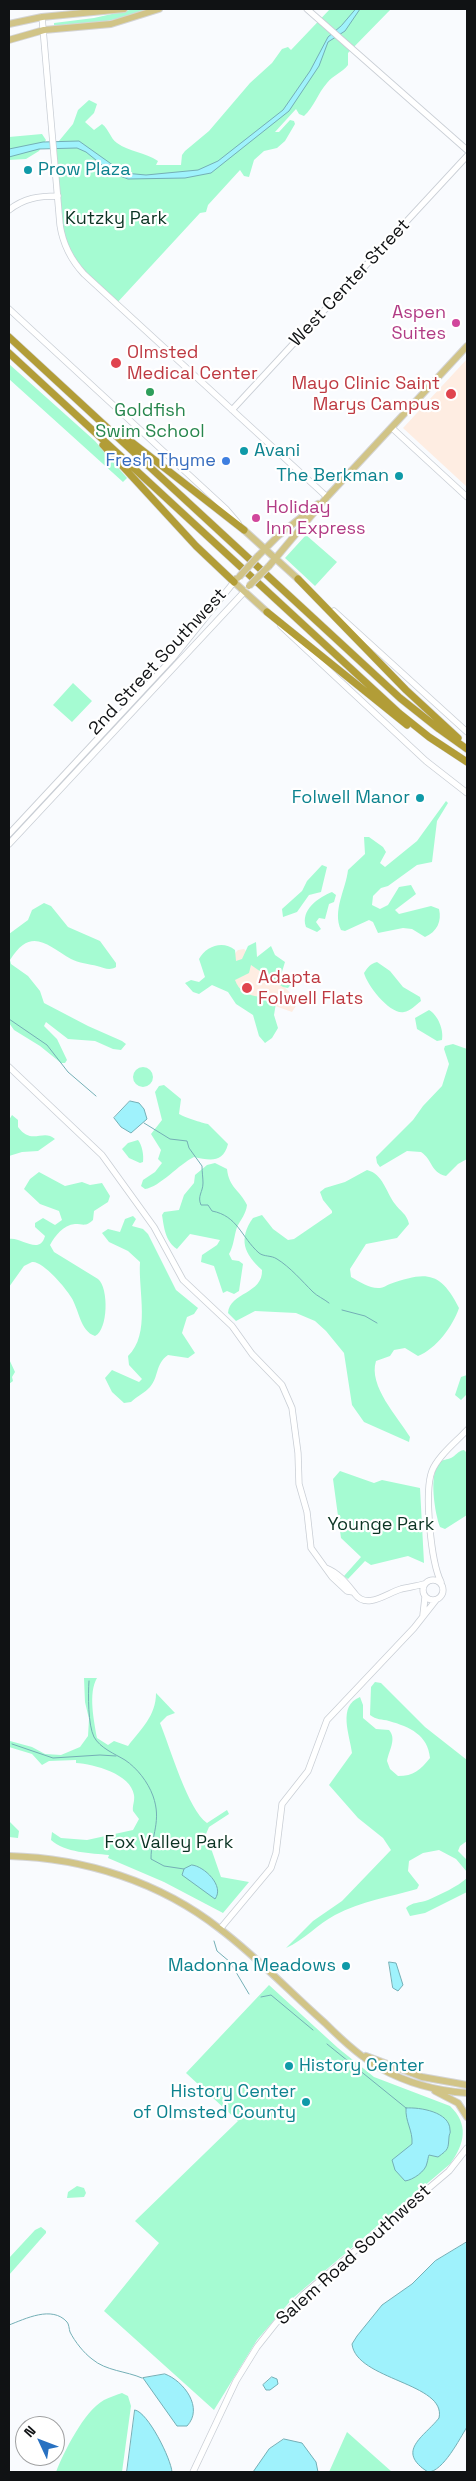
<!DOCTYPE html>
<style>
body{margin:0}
#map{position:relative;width:476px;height:2481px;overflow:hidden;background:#f9fbfe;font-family:"Space Grotesk",sans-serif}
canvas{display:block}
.frame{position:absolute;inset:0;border:10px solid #101214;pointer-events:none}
.north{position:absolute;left:15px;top:2416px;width:50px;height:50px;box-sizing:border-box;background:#fff;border:1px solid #9fa0a1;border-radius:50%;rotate:313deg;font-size:14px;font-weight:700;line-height:20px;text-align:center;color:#101214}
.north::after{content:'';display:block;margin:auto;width:18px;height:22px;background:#2871c1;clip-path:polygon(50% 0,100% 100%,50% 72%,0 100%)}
</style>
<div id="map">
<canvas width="476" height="2481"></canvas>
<div class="frame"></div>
<div class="north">N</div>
</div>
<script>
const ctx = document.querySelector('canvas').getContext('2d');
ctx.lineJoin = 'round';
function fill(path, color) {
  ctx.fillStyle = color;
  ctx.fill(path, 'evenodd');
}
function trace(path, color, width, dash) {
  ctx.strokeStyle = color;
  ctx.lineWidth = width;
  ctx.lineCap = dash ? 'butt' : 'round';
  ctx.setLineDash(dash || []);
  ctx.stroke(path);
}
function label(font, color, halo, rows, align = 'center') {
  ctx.font = font + ' "Space Grotesk",sans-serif';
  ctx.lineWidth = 4.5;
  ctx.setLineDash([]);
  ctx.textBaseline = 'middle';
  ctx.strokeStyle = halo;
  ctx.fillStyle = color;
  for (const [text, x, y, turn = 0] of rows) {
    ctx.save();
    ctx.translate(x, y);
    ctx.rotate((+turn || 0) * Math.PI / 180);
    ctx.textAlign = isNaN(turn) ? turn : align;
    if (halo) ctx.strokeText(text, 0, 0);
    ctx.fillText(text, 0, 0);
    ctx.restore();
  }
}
fill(new Path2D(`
 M467,359v128l-64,-59z
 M244,949l55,52 -7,11 -25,-9 -4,5 -48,-34 23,-24z`), '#feede2');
fill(new Path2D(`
 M134,9h14c-31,12 -61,17 -94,16v-2l40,-5z
 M330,9h61l-43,44v12c-6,8 -15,10 -21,18 -9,10 -13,24 -23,33l-5,-2 -3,-5 -21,23h4l11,-12 4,1 1,3 -10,17 -8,7 -13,3 -10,9 -5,17 -5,-1 -4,-6 -32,35 -2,7 -6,1 -84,91 -32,-30 -19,-27 -11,-100 19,-23 5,-14 11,-10 8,4 -3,9 -9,9 9,8 8,-6c7,5 8,14 15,19 12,9 28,9 41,18l-2,4h25l1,-10 3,-4 24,-20 41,-48 22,-20 10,-14 6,-2 3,3z
 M42,134l4,6 -7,11 -13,8 -17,1v-23z
 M9,364l86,77 32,37 -4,4 -114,-103z
 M306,535l31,27 -22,24 -30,-28z
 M73,683l19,18 -20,21 -19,-17z
 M446,801l2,2 -11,18 -5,41 -15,3 -29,21 -7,2 -8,8 -1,9 8,4 8,-4 11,-18 12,-2 5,9 -21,16 4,4 32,-8 8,3c3,12 -2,23 -14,28l-13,-8 -9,-1 -25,5 -5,-11 -4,-2 -24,11 -4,-1c-9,-19 5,-41 7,-60l17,-16 -1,-17h5l14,10 3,5 -6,11 5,4 32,-26z
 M322,865l5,2 -6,25 -12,3 -12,17 -14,5 -1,-8 20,-18 5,-10z
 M332,892l4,3 -2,7 -5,2 -4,15 -6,-1 -3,4 5,7 -4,3 -11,-5c-6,-17 13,-30 26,-35z
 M44,903l7,3 17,21 32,14 16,22v4c-7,4 -11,1 -19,-1 -7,-2 -19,-3 -26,-7 -24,-14 -40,-33 -61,1l1,4 17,12 12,15 4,12 44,23 34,15 4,3 -5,6 -8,-1 -18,-8 -27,-2 -22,-17 -2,4 13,13 10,21 -2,3h-4l-21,-17 -26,-16 -5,-7v-89l19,-14 4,-10z
 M256,942l1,15 14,-11 4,9 10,7 -4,13 12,7 -5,6 -5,-1 -32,-22 -2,8 -14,7c8,22 31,13 41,23l-2,12 4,13 -6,10 -7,5 -6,-7 -6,-21 -17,-11 -8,-12 -16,-7 -13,9 -6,-2 -8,-9 6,-3 8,2 6,-5 -6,-18c7,-13 24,-19 36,-9l1,11 6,-2 6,-13z
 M377,962l13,9 13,16 17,10 1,4c-5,4 -11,10 -17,11 -14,3 -37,-27 -40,-39 4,-6 6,-9 13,-11z
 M429,1010c9,5 15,20 13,30l-5,1 -20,-12 -2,-11z
 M453,1044l14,5v110l-9,5 -12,12c-16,-4 -13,-16 -25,-24l-14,-1 -27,16 -3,-4 -1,-6 37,-37 10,-14 19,-20 7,-22 -5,-15 1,-3z
 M133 1077a10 10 0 1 1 20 0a10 10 0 1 1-20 0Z
 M164,1085l17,14 -2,15c5,3 23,9 29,10l20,20c-5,20 -19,16 -34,13 -15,7 -34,30 -49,32l-4,-3 2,-6 12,-8 7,-9 -4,-4 3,-9 -10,-16 11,-14 -7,-28 4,-6z
 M12,1115l6,5v7c14,19 25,1 37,12l-17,12 -16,1 -13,4v-36z
 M138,1140c4,5 6,15 5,22l-3,1 -11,-5 -7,-9 6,-6z
 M215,1163l12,6c2,19 13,21 20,36 -1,9 -6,14 -10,22 -3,9 -3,18 -8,27l3,6 7,1 4,3 -4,27 -5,3 -7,-3 -4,2 -9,-27 -13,-4 1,-7 15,-10 3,-5 -30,-6 -13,15c-12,-8 -13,-22 -15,-34l2,-3 15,-2 5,-15 10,-12 1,-8 12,-10z
 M367,1170c16,4 19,22 28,34 5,7 12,10 14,20l-12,14 -31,6 -16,25 1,8c9,5 19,12 29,11 3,0 7,-3 10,-4 35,-12 50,-14 69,24 -6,18 -23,41 -41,48l-13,-8 -11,2 -4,6 -14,5c-8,25 22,56 34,76l-1,5 -45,-20 -12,-17 -8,-52 -18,-22 -11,-10 -19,-8 -41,-2 -19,10 -8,-8c2,-21 35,-19 34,-43 -18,-16 -24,-31 -9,-52l9,-3 11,14 15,11 6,-1 38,-26v-2l-9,-11 -3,-8 5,-4 20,-6z
 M39,1172l26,14 17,-4 8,3 12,-2 8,13 -2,6 -14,9 -1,9c-7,7 -10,4 -18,4 -12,1 -20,12 -25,21l4,7 44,27c11,9 10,51 -3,57 -15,-5 -16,-27 -24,-39 -5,-9 -29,-37 -39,-35l-8,4 -15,21v-48c11,-3 31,17 36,-3l-10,-9v-4l8,-5 12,7 7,-5 -3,-9 -19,-7 -16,-15 6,-10z
 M133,1216l3,3 -4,7 11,3 5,5 28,56 22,18 -4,6 -7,3 -5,16 13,20 -7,5 -20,-3c-13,9 -9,22 -18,32 -5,6 -13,9 -19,15l-7,1 -12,-11 -7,-14 7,-8 27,12 3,-3 -13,-14 -1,-9c23,-22 10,-65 12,-94l-12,-11 -19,-9 -7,-9 6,-4 12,3 5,-13z
 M9,1359l6,13 -3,5 1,4 -4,3z
 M467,1375v19l-6,6 -6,-5 6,-18z
 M464,1450l3,3v62l-22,14 -5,-2c-5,-13 -12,-54 0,-65 3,-3 7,-2 11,-4 5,-2 6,-7 13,-8z
 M340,1471l34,12 8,-3 38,8 4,75 -16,-7 -37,9 -6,-4 -17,18 -4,-3 17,-19 -20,-19 -8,-59z
 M84,1678h13c-9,15 -3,43 0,60l11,7 6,-4 14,5c13,-17 28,-30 28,-53l19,20 -8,3 -7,7c10,24 28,87 47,100l20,-13 2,4 -20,13 -3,7 15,43 28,5 -26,31 -59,-31 -56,-24 1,-3c-18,-2 -44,-2 -58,-15l1,-8 9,6 26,2 46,-10 6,-11 -6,-8c-1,-5 2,-10 1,-16 -3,-21 -40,-31 -58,-32v-3l-27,1 -7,4 -10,-11 -23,-7 1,-6 22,6 13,7 16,1 19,-8 8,-11 1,-17 -4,-17z
 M375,1682l6,1 44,44 42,33v81l-7,5 -2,5 9,9v12l-11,-13 -17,-9 -16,3 -14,8 -1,10 11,14 -2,4c-27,8 -56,12 -82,26 -17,9 -31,25 -49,33l27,-27 29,-20 49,-51 -8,-12 -25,-20 -29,-33 23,-32c-2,-18 -15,-47 8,-56l3,8v13l13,11 13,1c8,9 0,20 -2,31l3,8 8,7c16,0 22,-6 32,-18 -2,-23 -20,-31 -41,-37 -7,-2 -13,-1 -19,-6l1,-28z
 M9,1821l10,10 -1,7 -9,-1z
 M467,1878v14l-42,21 -15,3 -4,-8c6,-6 14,-5 22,-8 13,-6 29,-13 39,-22z
 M269,1985l69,63 36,29 76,29c19,18 15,38 0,58l-157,134 -36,42 -43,70 -110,-99 55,-68 -24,-22 103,-100 -52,-48z
 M77,2186l7,2 2,5 -2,4 -17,1 1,-6z
 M41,2227l5,4v2l-37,42v-17l26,-28z
 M122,2393l6,3 3,10 -9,66h-66c8,-20 28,-61 48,-72 6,-3 12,-5 18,-7z
 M347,2432l45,40h-63z`), '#a5fbd2');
const water = new Path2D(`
 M356,9h4l-15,22 -17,11 -9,24 -30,45 -78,62 -26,5 -57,1 -16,-6 -26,-21 -9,-4 -38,1 -30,8v-8l34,-7 36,-1 45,32 22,2 52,-5 20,-9 65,-51 27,-39 18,-34 13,-11z
 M130,1101l9,2 5,6 3,10 -16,14 -10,-6 -7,-9z
 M192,1865c12,1 33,21 23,34l-33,-24 2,-6z
 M389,1962l7,1 7,22 -5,6 -5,-3z
 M406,2108c14,-1 44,4 44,22 1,3 -1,4 -1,7 -1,12 0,12 -11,20l-9,-2c-1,2 -1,5 -2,8 -1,8 -14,17 -22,18l-10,-11 -3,-10 20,-16c1,-14 -7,-22 -6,-36z
 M467,2242v185c-7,11 -24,45 -39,45 -33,-21 -4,-35 11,-54 8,-35 -83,-38 -87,-74l5,-8 25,-31 30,-21 23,-23z
 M165,2374c19,7 39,34 22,52h-10l-34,-48z
 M272,2377l5,2 1,5 -8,6h-4l-3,-5z
 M135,2410c13,2 36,49 37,62h-45z
 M284,2439l18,4 14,19 2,10h-65l16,-23z`);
fill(water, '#9ff2fc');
trace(water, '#74afb6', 1);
trace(new Path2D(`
 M9,1019l38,26 21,27 28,24
 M144,1123l26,16 17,2 2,7 13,18c0,6 1,12 1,17 0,9 -6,13 -2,22h7l4,6c26,5 29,26 47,42 5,4 12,2 18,6 13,8 25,22 36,33 4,4 11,7 16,11
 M342,1310l23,6 12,7
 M89,1681c-1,14 -1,44 5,56 6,11 21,17 31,23 12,8 23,22 28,36 9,25 -2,39 -2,63l13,7 20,3
 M12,1744l41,14 47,-3 16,1
 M214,1941l3,10 13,11 19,32
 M261,1997l10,-2 42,35
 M327,2044l79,64
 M9,2325c16,-6 43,-20 58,-3 2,2 2,7 3,10 5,10 14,21 22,27 14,12 34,12 50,19`), '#74afb6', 1);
const secondary = new Path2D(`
 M307,9l160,141
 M42,17l18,208c3,20 11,35 24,49l243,223
 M9,210c15,-12 30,-14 49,-14
 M9,309l217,200 12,14
 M232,410l235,-254
 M392,428l75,69
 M334,611l133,121
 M281,626l145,135 41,32
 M9,834l163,-175 62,-77
 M9,844l236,-253
 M9,1067l93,88 52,72 29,53 49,46 20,28 30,31 10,23 6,45 1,31 8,28 4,36 21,29 15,14 6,1
 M326,1568c13,5 21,16 29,26 12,16 32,-1 46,-5 8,-2 16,-3 23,-5
 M423 1590a10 10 0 1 1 20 0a10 10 0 1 1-20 0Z
 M441,1582c-10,-20 -17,-90 -9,-111 6,-15 24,-29 35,-41
 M423,1615l2,-18
 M220,1929l51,-61 5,-15 6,-49 26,-33 19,-51 87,-92 22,-28
 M193,2472l43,-91 21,-34 19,-24 28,-29 145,-123 18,-23`);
const primary = new Path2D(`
 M9,24l33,-7 82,-8
 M9,40l35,-10 67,-6 48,-15
 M244,530l54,49
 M258,556l21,-21 39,-31
 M269,566l58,-69 140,-151
 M236,579l-2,3 33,30
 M9,1856c76,2 151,26 211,73 37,28 70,63 105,94 16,16 35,34 55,45 27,15 57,23 87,25
 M366,2056l56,21 45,8
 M435,2091l23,12 9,14`);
const highway = new Path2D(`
 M9,337l391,361 39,31 28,20
 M9,353l390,360 30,24 38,25
 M120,433l124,97
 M103,445l93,101 38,36
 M298,579l108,111 52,48
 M267,612l140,113`);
trace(secondary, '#c9ced5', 7);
trace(primary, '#d4d4d5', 8);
trace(highway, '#d4d4d5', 8);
trace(secondary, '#fff', 5.5);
trace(primary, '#d1c487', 6);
trace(highway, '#b29d37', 7);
const primaryBridge = new Path2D(`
 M239,577l19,-21
 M249,586l20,-20`);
trace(primaryBridge, '#d4d4d5', 8, []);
trace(primaryBridge, '#d1c487', 6);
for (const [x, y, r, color] of [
 [28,170,5,"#0f9aa8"],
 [456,323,5,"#d1479c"],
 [116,363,6,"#e0444e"],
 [150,392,5,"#2e9e5b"],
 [451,394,6,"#e0444e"],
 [244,451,5,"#0f9aa8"],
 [226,461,5,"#3f7fe0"],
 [399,476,5,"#0f9aa8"],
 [256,518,5,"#d1479c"],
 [420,798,5,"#0f9aa8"],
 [247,988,6,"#e0444e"],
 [346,1966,5,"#0f9aa8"],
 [289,2066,5,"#0f9aa8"],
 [306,2102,5,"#0f9aa8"]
]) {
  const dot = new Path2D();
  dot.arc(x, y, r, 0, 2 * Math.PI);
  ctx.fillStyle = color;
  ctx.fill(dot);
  trace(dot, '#fff', 2);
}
label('18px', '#0d838f', '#fff', [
 ["Prow Plaza",38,170,"left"],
 ["Avani",254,451,"left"],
 ["The Berkman",389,476],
 ["Folwell Manor",410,798],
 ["Madonna Meadows",336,1966],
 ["History Center",299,2066,"left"],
 ["History Center",296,2092],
 ["of Olmsted County",296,2113]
], 'right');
label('18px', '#0b3323', '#fff', [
 ["Kutzky Park",116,219],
 ["Younge Park",381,1525],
 ["Fox Valley Park",169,1843]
]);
label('18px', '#101214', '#fff', [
 ["West Center Street",350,283,-47],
 ["2nd Street Southwest",158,662,-47],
 ["Salem Road Southwest",354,2255,-42]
]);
label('18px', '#b23c85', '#fff', [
 ["Aspen",446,313],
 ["Suites",446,334],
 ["Holiday",266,508,"left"],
 ["Inn Express",266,529,"left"]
], 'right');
label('18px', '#be3a42', '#fff', [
 ["Olmsted",127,353],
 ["Medical Center",127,374],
 ["Mayo Clinic Saint",440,384,"right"],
 ["Marys Campus",440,405,"right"],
 ["Adapta",258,978],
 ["Folwell Flats",258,999]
], 'left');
label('18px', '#27864d', '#fff', [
 ["Goldfish",150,411],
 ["Swim School",150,432]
]);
label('18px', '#366cbe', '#fff', [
 ["Fresh Thyme",216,461]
], 'right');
</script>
